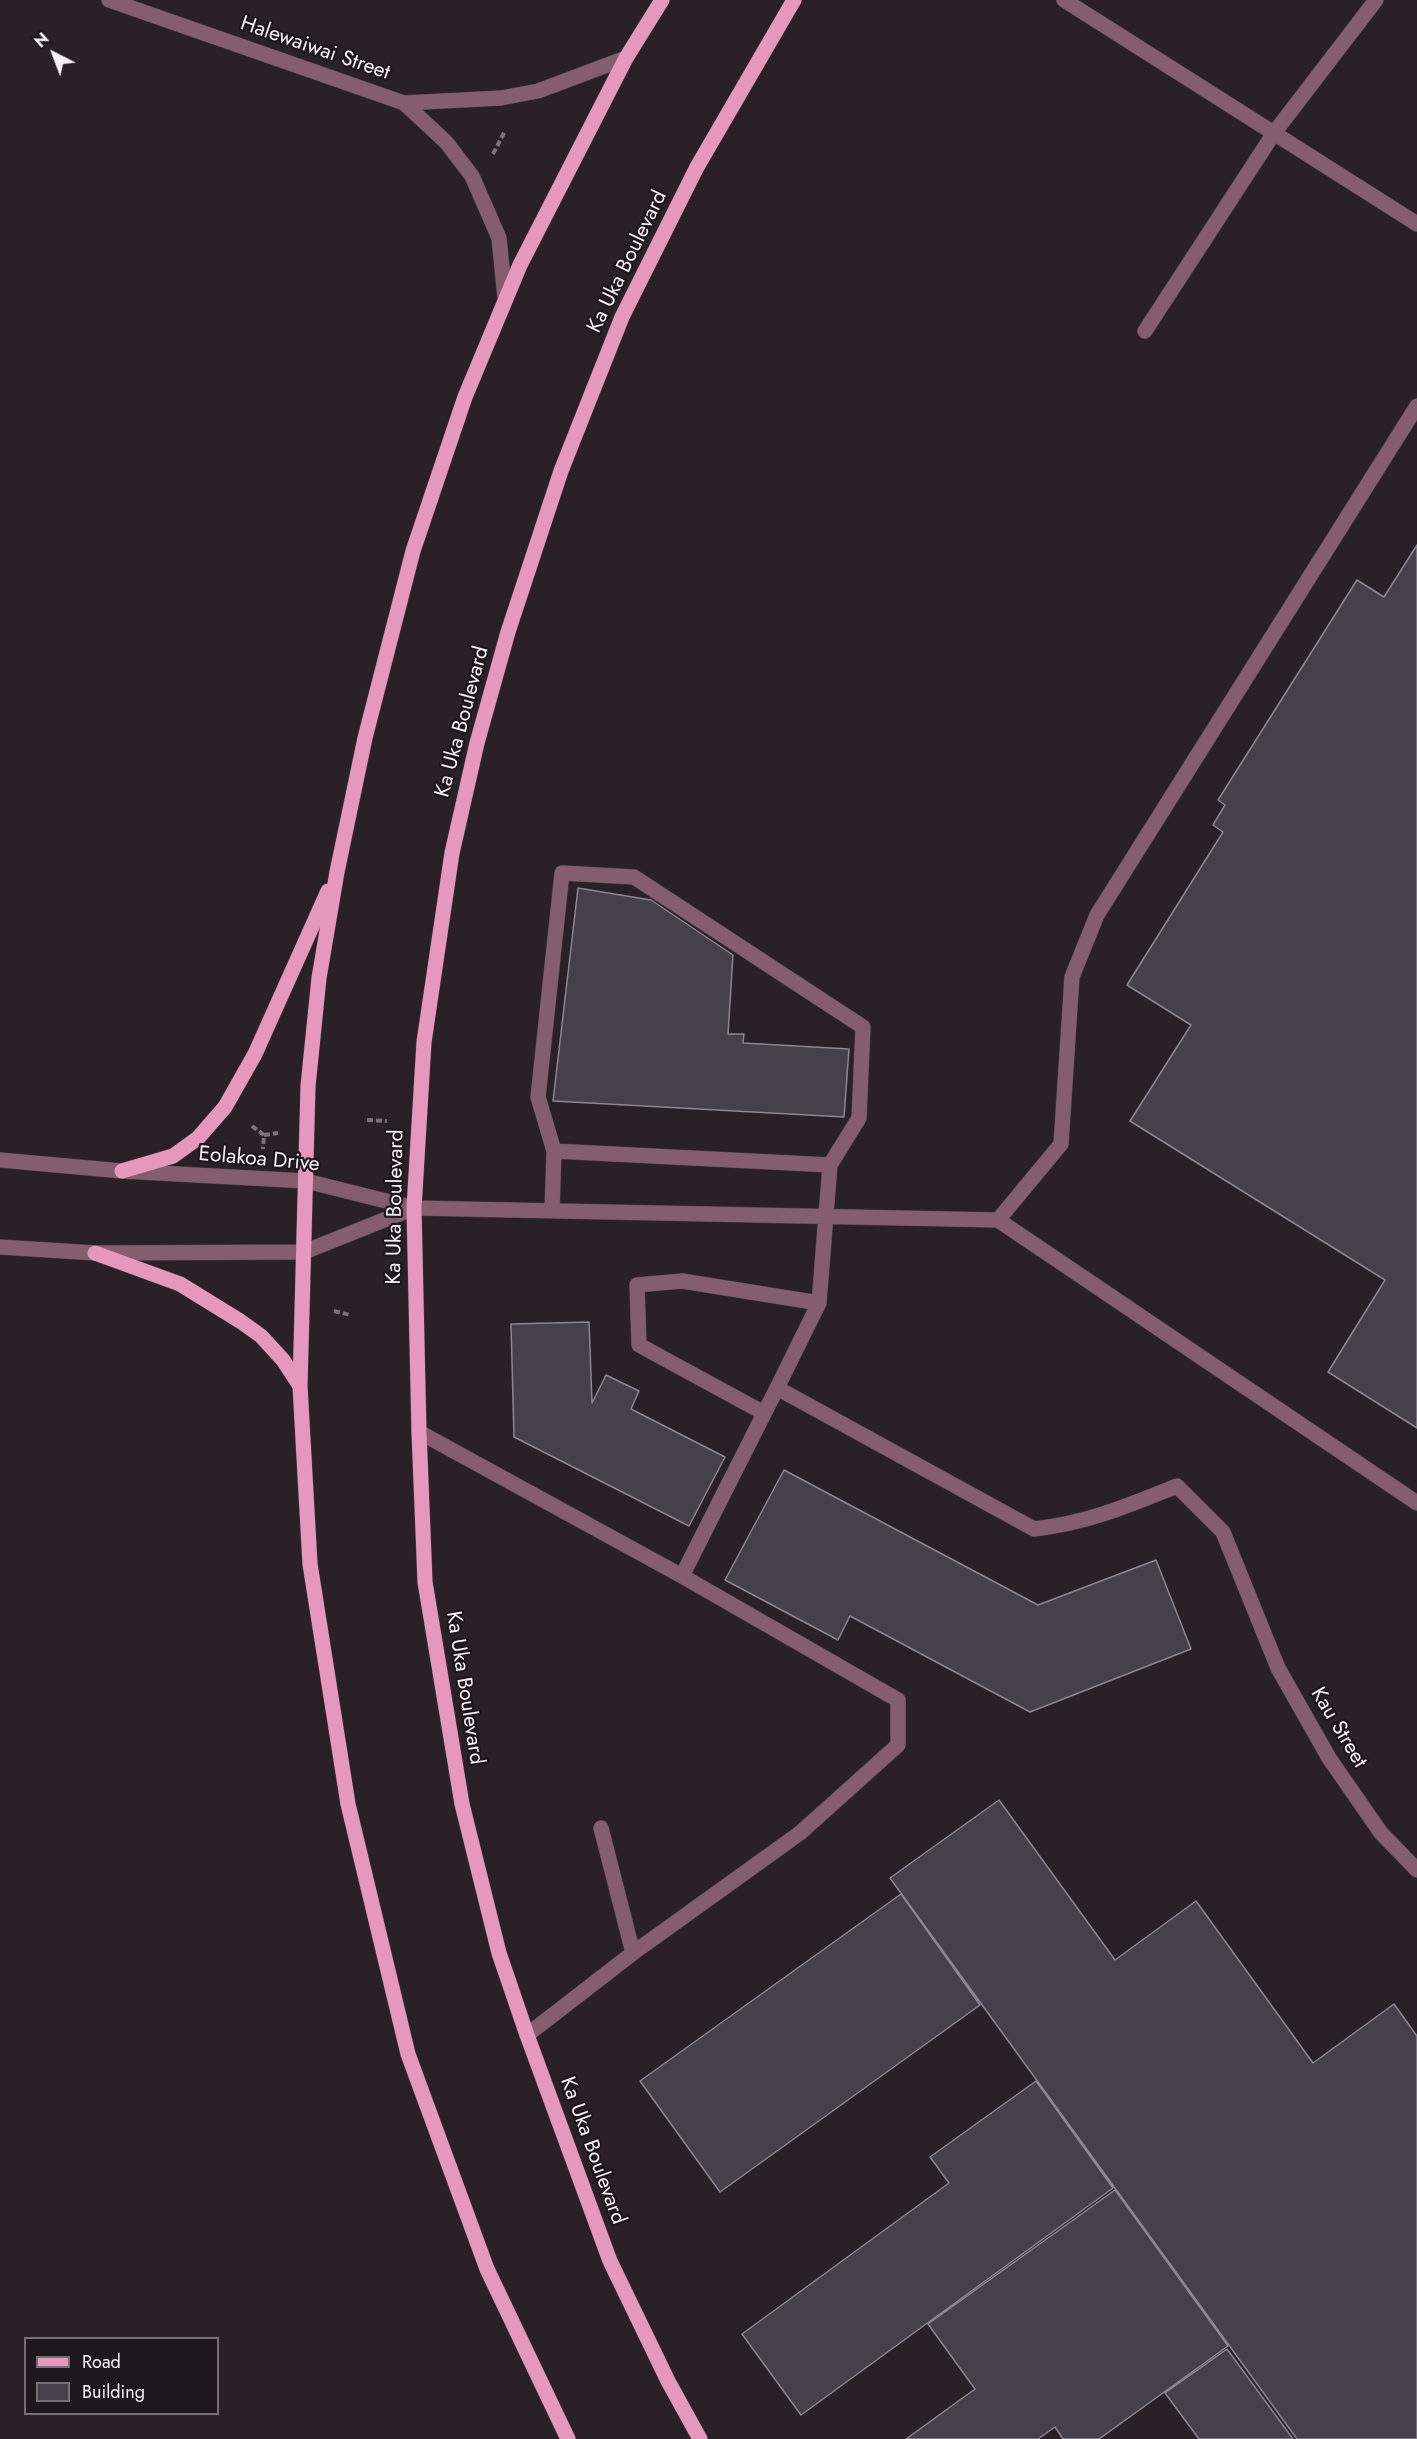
<!DOCTYPE html>
<style>
body{margin:0}
#map{position:relative;width:1417px;height:2439px;overflow:hidden;background:#292028;font-family:Jost,sans-serif}
canvas{display:block}
.legend{position:absolute;left:24px;top:2337px;width:195px;height:78px;box-sizing:border-box;background:#1f171e;border:2px solid #766f75;margin:0;padding:8px 10px;list-style:none;font-size:18px;color:#f8f2f7}
.legend li{display:flex;align-items:center;gap:12px;height:30px}
.legend b{width:30px;border:2px solid #766f75}
.north{position:absolute;left:24px;top:24px;width:60px;height:60px;-webkit-text-stroke:4px #1f171e;paint-order:stroke;rotate:318deg;font-size:16px;font-weight:700;line-height:24px;text-align:center;color:#f8f2f7}
.north::after{content:'';display:block;margin:auto;width:21px;height:27px;background:#f8f2f7;clip-path:polygon(50% 0,100% 100%,50% 72%,0 100%)}
</style>
<div id="map">
<canvas width="1417" height="2439"></canvas>
<ul class="legend">
<li><b style="height:8px;background:#e598bb"></b>Road</li>
<li><b style="height:16px;background:#46404b"></b>Building</li>
</ul>
<div class="north">N</div>
</div>
<script>
const ctx = document.querySelector('canvas').getContext('2d');
ctx.lineJoin = 'round';
function fill(path, color) {
  ctx.fillStyle = color;
  ctx.fill(path, 'evenodd');
}
function trace(path, color, width, dash) {
  ctx.strokeStyle = color;
  ctx.lineWidth = width;
  ctx.lineCap = dash ? 'butt' : 'round';
  ctx.setLineDash(dash || []);
  ctx.stroke(path);
}
function label(font, color, halo, rows, align = 'center') {
  ctx.font = font + ' Jost,sans-serif';
  ctx.lineWidth = 4.5;
  ctx.setLineDash([]);
  ctx.textBaseline = 'middle';
  ctx.strokeStyle = halo;
  ctx.fillStyle = color;
  for (const [text, x, y, turn = 0] of rows) {
    ctx.save();
    ctx.translate(x, y);
    ctx.rotate((+turn || 0) * Math.PI / 180);
    ctx.textAlign = isNaN(turn) ? turn : align;
    if (halo) ctx.strokeText(text, 0, 0);
    ctx.fillText(text, 0, 0);
    ctx.restore();
  }
}
const building = new Path2D(`
 M1417,545v883l-89,-56 57,-92 -255,-159 61,-96 -64,-40 96,-153 -10,-7 12,-20 -7,-5 139,-220 27,17z
 M578,888l73,12 82,55 -5,79h16l-1,9 106,6 -5,68 -291,-16z
 M589,1322l3,81 14,-28 33,16 -8,18 94,48 -36,69 -175,-89 -3,-113z
 M784,1470l254,135 118,-45 35,89 -161,63 -180,-96 -12,24 -113,-60z
 M999,1800l116,160 81,-59 117,162 81,-59 23,32v403h-120l-407,-561z
 M901,1894l79,111 -260,187 -80,-111z
 M1036,2081l77,107 -312,227 -59,-81 207,-151 -19,-26z
 M1115,2190l113,156 -129,93h-36l-8,-12 -17,12h-132l69,-50 -47,-65z
 M1227,2349l66,90h-94l-34,-46z`);
fill(building, '#46404b');
trace(building, '#8d8693', 1.5);
const minor = new Path2D(`
 M109,0l295,103 97,-5 37,-7 88,-33
 M1064,0l353,224
 M404,103l42,39 26,34 27,62 6,60
 M1145,331l129,-198 102,-133
 M554,1151l-16,-54 24,-224 72,4 229,150 -4,91 -29,47
 M0,1160l122,11 184,10 108,27 584,12 63,-76 11,-167 25,-62 320,-509
 M552,1211l2,-60 276,14 -11,138 -42,85 257,141c54,-6 93,-23 143,-43l46,46 55,136 51,90 52,75 36,37
 M998,1220l419,283
 M0,1247l95,6 209,-1 110,-44
 M764,1413l-125,-68 -2,-60 45,-4 137,22
 M419,1432l263,144 216,124v45l-98,88 -167,120 -106,82
 M682,1576l95,-188
 M601,1828l32,125`);
const major = new Path2D(`
 M122,1171l51,-15 25,-18 27,-31 30,-53 73,-163
 M95,1253l85,31 60,37 21,15 22,24 17,26
 M568,2439l-81,-170 -79,-215 -60,-250 -38,-240 -10,-178 8,-300 11,-108 18,-106 28,-134 48,-187 52,-154 55,-132 106,-207 36,-58
 M700,2439l-32,-58 -58,-120 -83,-226 -28,-82 -37,-149 -37,-222 -6,-150 -5,-224 10,-166 28,-189 25,-110 31,-111 53,-161 61,-154 75,-150 97,-167`);
trace(minor, '#463d45', 16);
trace(major, '#463d45', 16);
trace(new Path2D(`
 M493,154l12,-23
 M367,1120l20,1
 M252,1126l12,9 -1,14
 M264,1135l14,-2
 M334,1311l16,4`), '#7b737a', 4, [6, 3]);
trace(minor, '#845e6f', 15);
trace(major, '#e598bb', 15);
label('21px', '#f8f2f7', '#1f171e', [
 ["Halewaiwai Street",315,49,19],
 ["Ka Uka Boulevard",628,262,-64],
 ["Ka Uka Boulevard",463,722,-75],
 ["Eolakoa Drive",259,1160,5],
 ["Ka Uka Boulevard",396,1207,-89],
 ["Ka Uka Boulevard",464,1688,81],
 ["Kau Street",1338,1728,59],
 ["Ka Uka Boulevard",592,2151,70]
]);
</script>
